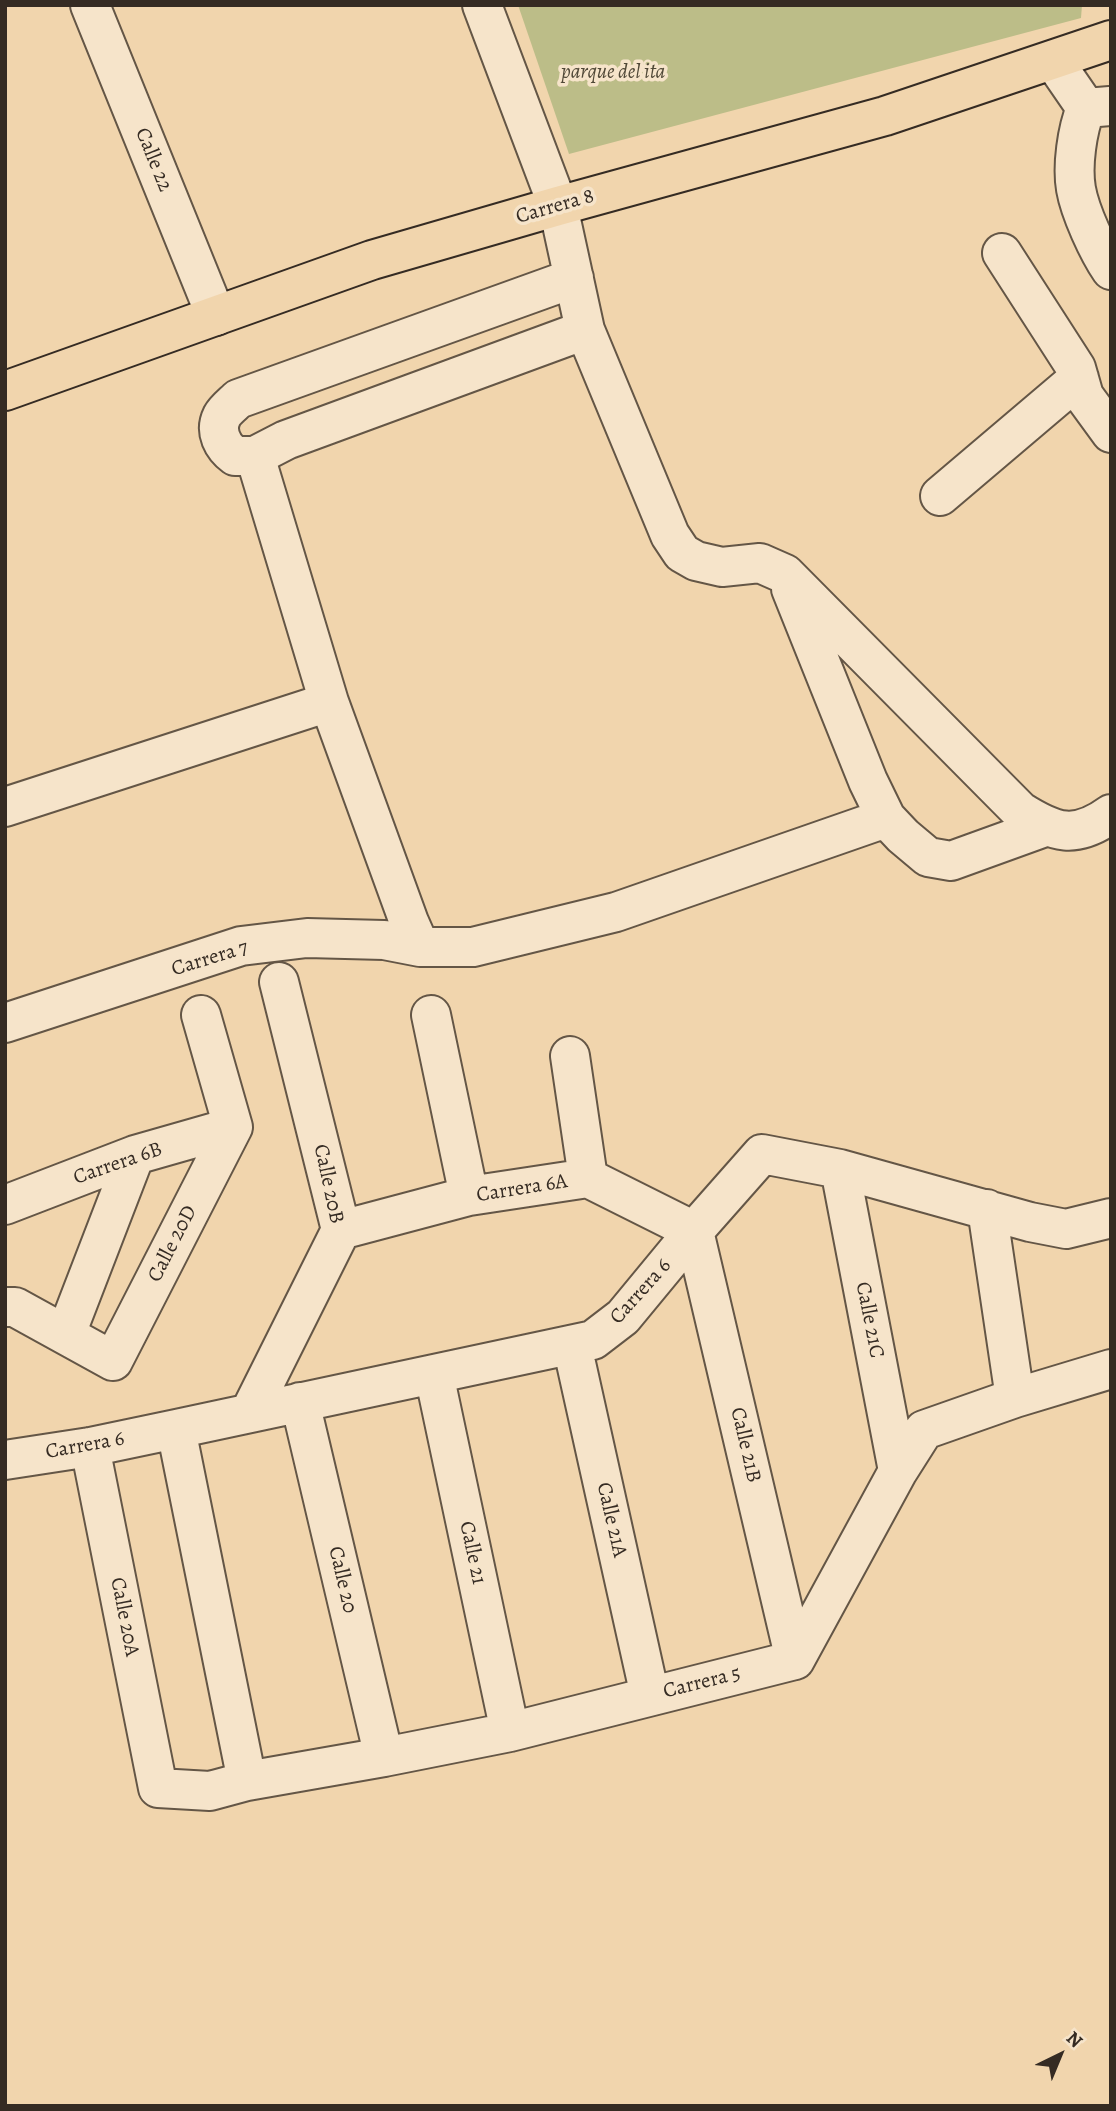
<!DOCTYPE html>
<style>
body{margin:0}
#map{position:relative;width:1116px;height:2111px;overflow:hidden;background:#f1d5ad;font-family:Alegreya,serif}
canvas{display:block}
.frame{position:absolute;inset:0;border:7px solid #352b23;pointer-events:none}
.north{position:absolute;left:1025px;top:2020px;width:70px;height:70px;-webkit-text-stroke:5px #f6e4ca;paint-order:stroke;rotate:43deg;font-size:19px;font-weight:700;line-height:28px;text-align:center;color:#352b23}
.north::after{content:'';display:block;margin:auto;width:24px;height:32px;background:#352b23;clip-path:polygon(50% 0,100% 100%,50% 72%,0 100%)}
</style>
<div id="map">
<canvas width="1116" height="2111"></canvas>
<div class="frame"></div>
<div class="north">N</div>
</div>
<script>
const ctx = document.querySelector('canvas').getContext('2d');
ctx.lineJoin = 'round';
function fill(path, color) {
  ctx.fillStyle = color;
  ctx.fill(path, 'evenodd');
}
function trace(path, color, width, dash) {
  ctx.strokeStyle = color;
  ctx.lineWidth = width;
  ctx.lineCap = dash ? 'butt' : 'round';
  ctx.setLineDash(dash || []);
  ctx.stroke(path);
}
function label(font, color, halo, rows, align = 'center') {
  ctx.font = font + ' Alegreya,serif';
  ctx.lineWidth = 7;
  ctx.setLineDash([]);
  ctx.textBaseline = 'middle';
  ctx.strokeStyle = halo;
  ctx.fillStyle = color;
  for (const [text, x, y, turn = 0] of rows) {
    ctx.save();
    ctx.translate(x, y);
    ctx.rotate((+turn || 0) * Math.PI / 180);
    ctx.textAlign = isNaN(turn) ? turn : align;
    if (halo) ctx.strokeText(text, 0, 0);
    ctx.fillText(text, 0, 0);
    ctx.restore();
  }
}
fill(new Path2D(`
 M518,5h564l-1,13 -512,136z`), '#bcbd88');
const minor = new Path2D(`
 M90,5l126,311
 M1053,60l33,48 24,-2
 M1086,108c-9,22 -14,58 -10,81 4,23 22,62 35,81
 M1002,253l74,115 8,28 27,37
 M585,330l85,205 12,18 14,8 26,6 38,-4 25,11 235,237c35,22 55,29 91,3
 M255,456h-20c-12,-9 -21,-24 -13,-40 3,-6 11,-12 16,-17l336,-121
 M940,496l139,-118
 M791,589l77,192 18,37 17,18 25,21 23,4 94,-34
 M329,702l80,220 11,25
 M5,807l324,-105 -74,-246 31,-16 299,-110 -27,-124 -76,-201
 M201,1015l32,112
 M431,1015l38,181
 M5,1023l236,-77 66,-8 77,2 36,7h53l143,-35 270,-94
 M570,1056l18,122
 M840,1169l58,302
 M5,1205l130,-50 98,-28
 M987,1209l28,189
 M341,1230l128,-34 119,-18 106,53 101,429
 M5,1307h10l98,54 120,-234
 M66,1334l69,-179
 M572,1345l78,351
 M434,1374l76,358
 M300,1402l84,355
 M250,1412l91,-182 -62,-248
 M176,1429l71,352
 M90,1447l68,341 52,3 37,-10 137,-24 126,-25 285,-72 103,-189 26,-41 91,-32 96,-29
 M5,1460l85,-13 86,-18 417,-89 30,-23 71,-86 68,-77 78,15 190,53 36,7 45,-11`);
const major = new Path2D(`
 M5,391l367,-131 186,-54 327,-90 226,-76`);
trace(minor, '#645646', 42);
trace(major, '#352b23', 42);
trace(minor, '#f6e4ca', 38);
trace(major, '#f1d5ad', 38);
label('italic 21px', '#504837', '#f6e4ca', [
 ["parque del ita",613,73]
]);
label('21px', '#352b23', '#f6e4ca', [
 ["Calle 22",153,160,68],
 ["Carrera 8",555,207,-16],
 ["Carrera 7",210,959,-17],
 ["Carrera 6B",118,1164,-19],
 ["Calle 20B",328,1184,78],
 ["Carrera 6A",522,1189,-9],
 ["Calle 20D",173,1244,-63],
 ["Carrera 6",641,1292,-48],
 ["Calle 21C",869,1320,79],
 ["Calle 21B",745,1445,77],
 ["Carrera 6",85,1446,-10],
 ["Calle 21A",611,1520,77],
 ["Calle 21",472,1553,78],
 ["Calle 20",342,1580,77],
 ["Calle 20A",124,1617,79],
 ["Carrera 5",702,1683,-14]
]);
</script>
